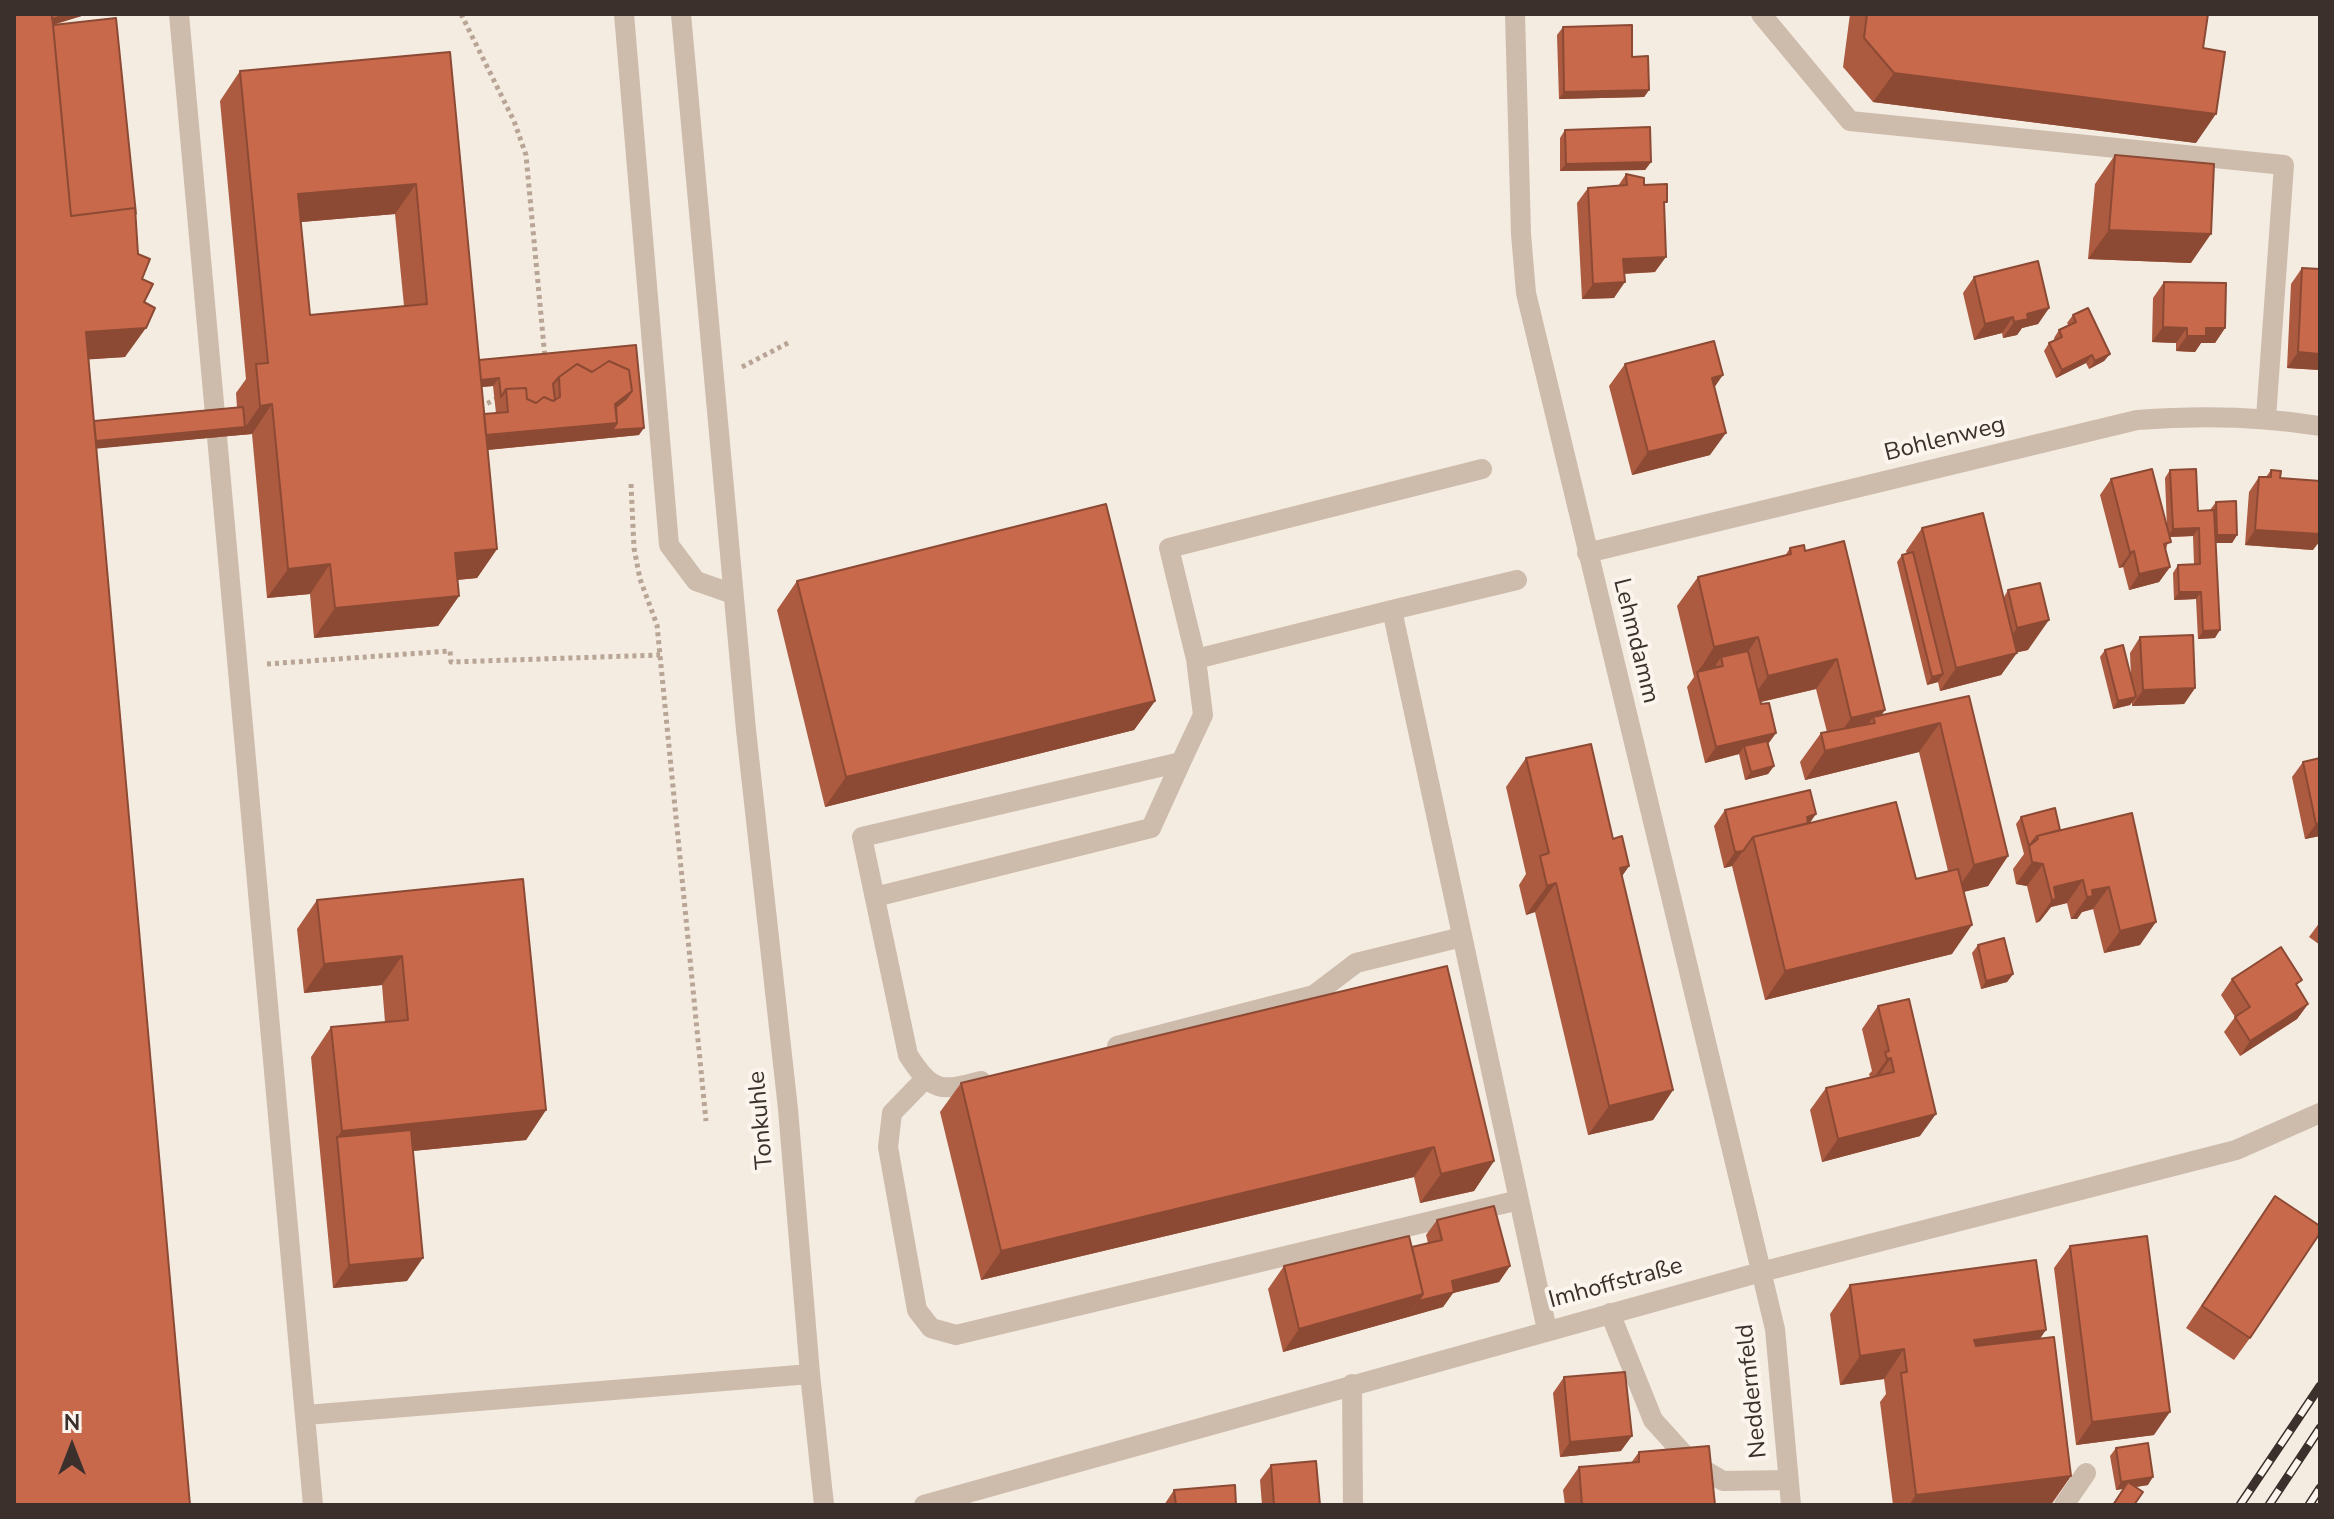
<!DOCTYPE html>
<meta charset="utf-8">
<style>
body{margin:0}
#map{position:relative;width:2334px;height:1519px;overflow:hidden;background:#f4ebe1;font-family:"Nunito Sans",sans-serif}
canvas{display:block}
.frame{position:absolute;inset:0;border:16px solid #3b302b;pointer-events:none}
.north{position:absolute;left:32px;top:1407px;width:80px;height:80px;-webkit-text-stroke:6px #fbf5ee;paint-order:stroke;rotate:0deg;font-size:22px;font-weight:700;line-height:32px;text-align:center;color:#3b302b}
.north::after{content:'';display:block;margin:auto;width:28px;height:36px;background:#3b302b;clip-path:polygon(50% 0,100% 100%,50% 72%,0 100%)}
</style>
<div id="map">
<canvas width="2334" height="1519"></canvas>
<div class="frame"></div>
<div class="north">N</div>
</div>
<script>
const ctx = document.querySelector('canvas').getContext('2d');
ctx.lineJoin = 'round';
function trace(path, color, width, dash) {
  ctx.strokeStyle = color;
  ctx.lineWidth = width;
  ctx.lineCap = dash ? 'butt' : 'round';
  ctx.setLineDash(dash || []);
  ctx.stroke(path);
}
function fill(path, color) {
  ctx.fillStyle = color;
  ctx.fill(path, 'evenodd');
}
function label(font, color, halo, rows, align = 'center') {
  ctx.font = font + ' "Nunito Sans",sans-serif';
  ctx.lineWidth = 8;
  ctx.setLineDash([]);
  ctx.textBaseline = 'middle';
  ctx.strokeStyle = halo;
  ctx.fillStyle = color;
  for (const [text, x, y, turn = 0] of rows) {
    ctx.save();
    ctx.translate(x, y);
    ctx.rotate((+turn || 0) * Math.PI / 180);
    ctx.textAlign = isNaN(turn) ? turn : align;
    if (halo) ctx.strokeText(text, 0, 0);
    ctx.fillText(text, 0, 0);
    ctx.restore();
  }
}
trace(new Path2D(`
 M461,14l53,107 12,34 19,203
 M742,367l46,-24
 M480,407l20,-10
 M631,484l3,64 6,31 17,46 49,496
 M267,664l183,-13 1,11 209,-7`), '#b9a596', 5, [4, 4]);
trace(new Path2D(`
 M179,14l134,1491
 M624,14l45,531 27,36 37,13
 M681,14l65,716 42,379 22,265 14,131
 M1515,14l6,220 5,59 249,1036 16,176
 M1761,14l89,107 434,44 -18,253
 M1587,553l550,-133c63,-5 122,-4 183,6
 M1517,580l-125,30 155,720
 M1392,610l-196,49 -27,-111 313,-79
 M875,897l276,-69 30,-66
 M1117,1046l197,-51 42,-32 106,-26
 M924,1080l-32,33 -4,34 29,163 14,18 25,7 563,-135
 M981,1081c-41,11 -49,11 -73,-26l-46,-218 319,-75 22,-47 -7,-56
 M1610,1313l43,107 38,42 32,19 65,-1
 M1352,1384l1,121
 M306,1415l504,-41
 M924,1505l837,-233 475,-122 84,-37
 M2064,1505l22,-32`), '#cdbbac', 20);
const rail = new Path2D(`
 M2240,1505l80,-119
 M2269,1505l51,-77
 M2309,1505l11,-17`);
trace(rail, '#3b302b', 9);
trace(rail, '#fbf5ee', 6, [18]);
fill(new Path2D(`
 M14,14h74l-35,11 83,191 2,38 6,48 -19,55 -36,2 5,62 143,-14 -1,-14 10,-14 -26,-278 20,-30 210,-19 29,308 157,-15 3,90 -151,15 9,99 -20,29 -20,2 2,16 -21,30 -124,12 -4,-44 -43,4 -15,-164 -155,14zM395,214l9,92 -94,9 -9,-93zM493,386l3,27 -12,1 -2,-27z
 M1850,14h358l-5,34 -7,95 -323,-41 -30,-35z
 M1563,27l86,63 -5,7 -85,2 -2,-64z
 M1565,130l86,32 -6,8 -85,1v-33z
 M2115,155l76,108 -103,-4 7,-75z
 M1626,174l18,11 20,22 -9,65 -31,2 -10,24 -32,1 -5,-96 11,-15 30,-2z
 M2302,268l18,102 -33,-2 4,-84z
 M1974,277l75,31 -11,16 -16,4 -5,7 -14,3 -1,-5 -28,7 -11,-47z
 M2164,282l61,46 -10,15h-14l-6,9 -19,-1v-8l-24,-1 1,-44z
 M2073,315l37,39 -6,7 -15,8 -3,-6 -30,15 -12,-27 5,-8 6,-2 -1,-3 5,-8 10,-4 -2,-3z
 M1625,364l89,23 -4,68 -78,20 -23,-89z
 M2170,470l28,41 12,-1 6,-8 21,33 -5,8h-17v95l-17,1 -2,-40 -22,1 -1,-27 5,-8 16,-1 -1,-28 -24,1 -3,13 4,17 -11,15 -30,8 -6,-23 -4,1 -19,-73 11,-16 56,49 -2,-50z
 M2271,470l9,8 33,72 -68,-5 4,-53 10,-15h7z
 M1922,528l82,69 4,-7 20,60 -11,2 -16,23 -61,16 -2,-9 -11,3 -30,-123 5,-7 5,-1 -1,-3z
 M1790,548l15,3 76,165 88,-20 39,160 -20,30 -24,6 -12,62 -187,46 -33,-134 -8,2 -10,-42 11,-16 85,13 106,56 32,-8 -29,-119 -114,28 -5,-18 21,-29 6,-1 -11,-43 -55,13 15,31 -8,11 6,22 -6,8 -23,6 -6,-26 -34,9 -18,-76 7,-10 -17,-71 21,-29 87,-21z
 M797,581l358,120 -21,29 -309,77 -48,-197z
 M2140,637l55,51 -11,16 -52,2v-4l-2,3 -17,4 -13,-52 5,-7 26,27 -1,-24z
 M1526,758l87,81 16,27 -7,10 51,214 -20,30 -65,15 -53,-223 -9,3 -7,-30 7,-11 -20,-87z
 M2320,758v78l-15,3 -13,-62 11,-15z
 M2132,813l8,132 -36,8 -11,-44 -11,3 -5,7h-6l-4,-16 -16,4 -11,14 -4,2 -9,-37 -11,-2 -3,-15 11,-15 -8,-30 5,-7 39,13z
 M523,879l23,231 -20,30 -113,11 -6,130 -74,7 -22,-231 20,-30 54,-5 -3,-37 -78,8 -7,-64 20,-29z
 M2320,922v23l-11,-8z
 M1978,945l35,29 -6,8 -26,7 -9,-36z
 M1447,966l47,195 -20,30 -54,12 -6,-26 -433,103 -41,-168 21,-29z
 M2232,979l65,8 11,17 -11,15 -57,37 -16,-24 11,-15 -14,-22z
 M1878,1006l42,130 -98,26 -12,-52 16,-22 44,-11 -1,-3 3,-3 -10,-42z
 M2259,1219l-9,119 -16,22 -48,-32z
 M1437,1220l73,46 -11,16 -46,11 -10,14 -160,45 -15,-63 16,-23 128,-19 16,-4 -2,-8z
 M2070,1246l84,189 -78,10 -22,-177z
 M1850,1285l190,53 31,138 -20,29h-158l-13,-103 6,-8 -2,-15 -44,6 -10,-71z
 M1564,1377l57,74 -61,6 -7,-64z
 M2116,1448l32,37 -32,5 -6,-34z
 M1639,1452l76,53h-150l-2,-15 16,-23 52,-4z
 M1271,1465l49,40h-58l-2,-25z
 M1174,1490l62,15h-72z`), '#ac5a40');
fill(new Path2D(`
 M68,14h20l-60,18 6,-7z
 M1894,73l322,41 -20,29 -323,-41z
 M1649,90l-5,7 -85,2 5,-7z
 M1651,162l-6,8 -85,1 6,-7z
 M416,184l-21,30 -117,10 20,-30z
 M2109,230l102,4 -20,29 -103,-4z
 M1666,257l-11,15 -42,2 10,-15z
 M1625,282l-11,16 -32,1 11,-15z
 M2049,308l-11,16 -16,4 -5,7 -14,3 11,-16 13,-8z
 M2013,317l-11,16 -28,7 11,-16z
 M2163,327l24,1 -11,15 -24,-1z
 M146,328l-21,29 -59,4 20,-29z
 M2206,328h19l-10,15h-14l-6,9 -19,-1 11,-15z
 M2298,352l22,2v16l-33,-2z
 M2110,354l-6,7 -15,8 6,-8z
 M2092,355l-6,8 -30,15 6,-8z
 M1723,375l-16,23 5,-20z
 M499,378l-6,8 -34,3 5,-8z
 M632,391l-11,16 -11,8 5,-11z
 M272,404l-20,30 -12,1 20,-29z
 M617,423l27,5 -5,7 -174,17 10,-15z
 M245,427l-5,8 -168,16 6,-8z
 M1726,433l-16,22 -78,20 16,-23z
 M2199,528l-6,8 -26,1 6,-8z
 M2255,530l65,4v7l-7,9 -68,-5z
 M2217,535h20l-5,8h-20z
 M497,549l-20,29 -43,4 21,-29z
 M2134,551l-11,16 -4,1 11,-15z
 M330,564l-20,30 -43,4 21,-29z
 M2170,567l-11,15 -30,8 10,-16z
 M2179,592h22l-5,7 -22,1z
 M459,596l-21,30 -124,12 21,-30z
 M2049,620l-21,30 -31,7 20,-29z
 M2220,630l-5,8 -17,1 5,-8z
 M1758,637l-20,29h-15l-2,-9 -11,16 -10,-4 14,-22z
 M2017,653l-16,22 -61,16 16,-23z
 M1837,659l-21,30 -69,16 21,-29z
 M1943,674l-5,8 -11,3 5,-8z
 M2195,688l-11,16 -52,2 11,-16z
 M2136,697l-6,8 -17,4 5,-8z
 M1155,701l-21,29 -309,77 21,-30z
 M1885,710l-20,29 10,-16 -2,-6 -16,24 -26,6 20,-29z
 M1940,723l-21,29 -114,28 20,-29z
 M1776,733l-11,15 -21,-2 -5,8 -34,9 11,-16z
 M1774,766l-6,8 -23,6 6,-8z
 M1816,814l-11,16 2,-13z
 M2320,823v13l-15,3 11,-15z
 M1743,851l-11,15 -8,2 11,-16z
 M2008,856l-20,30 -34,8 20,-29z
 M2032,862l11,2 -16,22 -11,-2z
 M1629,866l-20,29 11,-27z
 M2083,880l-16,23 -16,4 -11,14 -4,2 16,-23 2,-13z
 M1556,883l-21,29 -9,3 21,-29z
 M2109,887l-16,22 -11,3 -5,7h-6l21,-29z
 M2156,922l-16,23 -36,8 16,-22z
 M1972,925l-20,29 -187,46 20,-29z
 M402,956l-20,29 -78,8 20,-29z
 M2013,974l-6,8 -26,7 5,-8z
 M2308,1004l-11,15 -57,37 10,-15z
 M1891,1058l-16,23 -4,1 16,-23z
 M1673,1090l-20,30 -65,15 21,-29z
 M546,1110l-20,30 -187,18 -2,-21 5,-6z
 M1936,1114l-16,22 -98,26 16,-23z
 M1434,1147l-20,30 -433,103 20,-29z
 M1494,1161l-20,30 -54,12 21,-29z
 M423,1258l-16,23 -74,7 16,-23z
 M1510,1266l-11,16 -46,11 -10,14 -35,10 10,-16 34,-20z
 M1423,1294l-15,23 -125,35 16,-23z
 M2046,1330l-20,29 -72,10 20,-29z
 M1904,1349l-20,30 -44,6 20,-29z
 M2170,1412l-16,23 -78,10 16,-23z
 M1632,1436l-11,15 -61,6 10,-15z
 M2071,1476l-21,29h-141l7,-10z
 M2153,1477l-5,8 -32,5 5,-8z`), '#8c4a34');
const building = new Path2D(`
 M14,14h38l19,202 64,-8 3,46 12,5 -8,20 11,5 -9,18 11,6 -9,20 -60,4 104,1173h-176z
 M52,14h16l-16,5z
 M1867,14h341l-5,34 22,4 -9,62 -322,-41 -30,-35z
 M116,18l20,196 -1,-6 -64,8 -18,-191z
 M1632,25v32l16,-1 1,34 -85,2 -1,-65z
 M450,52l47,497 -42,4 4,43 -124,12 -5,-44 -42,5 -16,-165 -12,2 -4,-42 12,-1 -28,-292zM416,184l11,120 -117,11 -12,-121z
 M1650,127l1,35 -85,2 -1,-34z
 M2115,155l99,9 -3,70 -102,-4z
 M1626,174l18,4v7l23,-1v18h-3l2,55 -43,2 2,23 -32,2 -5,-96 39,-3z
 M2038,261l11,47 -22,6 1,5 -14,3 -1,-5 -28,7 -11,-47z
 M2302,268l18,1v85l-22,-2z
 M2164,282l62,1 -1,45h-19v8h-19v-8l-24,-1z
 M2088,308l22,46 -15,7 -3,-6 -30,15 -13,-27 13,-6 -3,-7 17,-8 -3,-7z
 M1714,341l9,34 -11,3 14,55 -78,19 -23,-88z
 M636,345l8,83 -32,2 5,-7 -1,-16 10,-8 6,-8 -3,-21 -20,-9 -17,11 -15,-8 -18,13 -6,7 2,16 -2,1 -9,-4 -8,6 -9,-4 -1,-11 -20,1 -5,8 -2,-19 -18,2 -2,-20z
 M609,361l20,9 3,21 -17,13 2,19 -131,12 -2,-21 24,-2 -2,-23 20,-1 1,11 9,4 8,-6 9,4 7,-4 -1,-20 18,-13 15,8z
 M243,407l2,20 -149,14 -2,-20z
 M2152,469l19,73 -7,2 6,23 -31,7 -5,-23 -4,2 -19,-74z
 M2196,469l2,42 16,-1 6,120 -17,1 -2,-39h-22l-1,-27 22,-1 -1,-36 -26,1 -3,-59z
 M2271,470l10,1 -1,7 40,3v53l-65,-4 4,-53h12z
 M2236,501l1,34h-20l-1,-33z
 M1106,504l49,197 -309,76 -49,-196z
 M1983,513l34,140 -61,15 -34,-140z
 M1844,541l41,169 -34,8 -14,-59 -69,17 -10,-39 -44,10 -16,-70 93,-23 -1,-6 14,-3 1,6z
 M1913,552l30,122 -11,3 -30,-122z
 M2040,583l9,37 -32,8 -9,-38z
 M2193,635l2,53 -52,2 -3,-53z
 M2123,645l13,52 -18,4 -13,-51z
 M1748,651l13,53 8,-1 7,30 -60,14 -19,-75 26,-6 -2,-9z
 M1715,665l1,2 -16,4v-2z
 M1969,696l39,160 -34,9 -34,-142 -115,28 -4,-18 54,-10 -2,-6z
 M1767,741l7,25 -23,6 -7,-26z
 M1591,744l22,95 9,-3 7,30 -9,2 53,222 -64,16 -53,-223 -9,3 -7,-30 9,-3 -23,-95z
 M2320,758v65l-4,1 -13,-62z
 M1810,790l6,24 -9,3 1,6 -55,14 -10,14 -8,1 -10,-42z
 M1896,802l20,77 42,-10 14,56 -187,46 -32,-134z
 M2055,808l5,22 -23,6 -8,10 -8,-29z
 M2132,813l24,109 -36,9 -11,-44 -17,3 1,6 -6,1 -4,-17 -29,7 2,12 -4,1 -9,-36 -11,-2 -3,-16 9,-7 -1,-3z
 M523,879l23,231 -204,21 -11,-104 77,-7 -6,-64 -78,8 -7,-64z
 M2004,938l9,36 -27,7 -8,-36z
 M2281,947l21,33 -6,4 12,20 -58,37 -15,-24 15,-10 -18,-28z
 M1447,966l47,195 -53,13 -7,-27 -433,104 -40,-168z
 M1909,999l27,115 -98,25 -12,-51 68,-16 -3,-14 -4,1 -2,-7 4,-1 -11,-45z
 M411,1130l12,128 -74,7 -12,-128z
 M2275,1196l45,30v7l-70,105 -48,-32z
 M1494,1206l16,60 -58,15 2,11 -36,9 5,-7 -11,-47 30,-7 -5,-20z
 M1409,1236l14,58 -124,35 -15,-63z
 M2147,1236l23,176 -78,10 -22,-176z
 M2036,1260l10,70 -72,10 2,6 78,-9 17,139 -155,19 -15,-122 6,-1 -3,-23 -44,7 -10,-71z
 M1625,1372l7,64 -62,6 -6,-65z
 M2148,1443l5,34 -32,5 -5,-34z
 M1709,1446l6,59h-133l-3,-38 60,-5v-10z
 M1316,1461l4,44h-46l-3,-40z
 M2128,1482l15,10 -9,13h-21z
 M1235,1485l1,20h-60l-2,-15z`);
fill(building, '#c8694b');
trace(building, '#8c4a34', 2);
label('24px', '#3b302b', '#fbf5ee', [
 ["Bohlenweg",1945,440,-14],
 ["Lehmdamm",1635,641,76],
 ["Tonkuhle",762,1120,-95],
 ["Imhoffstraße",1616,1284,-15],
 ["Neddernfeld",1753,1391,-96]
]);
</script>
